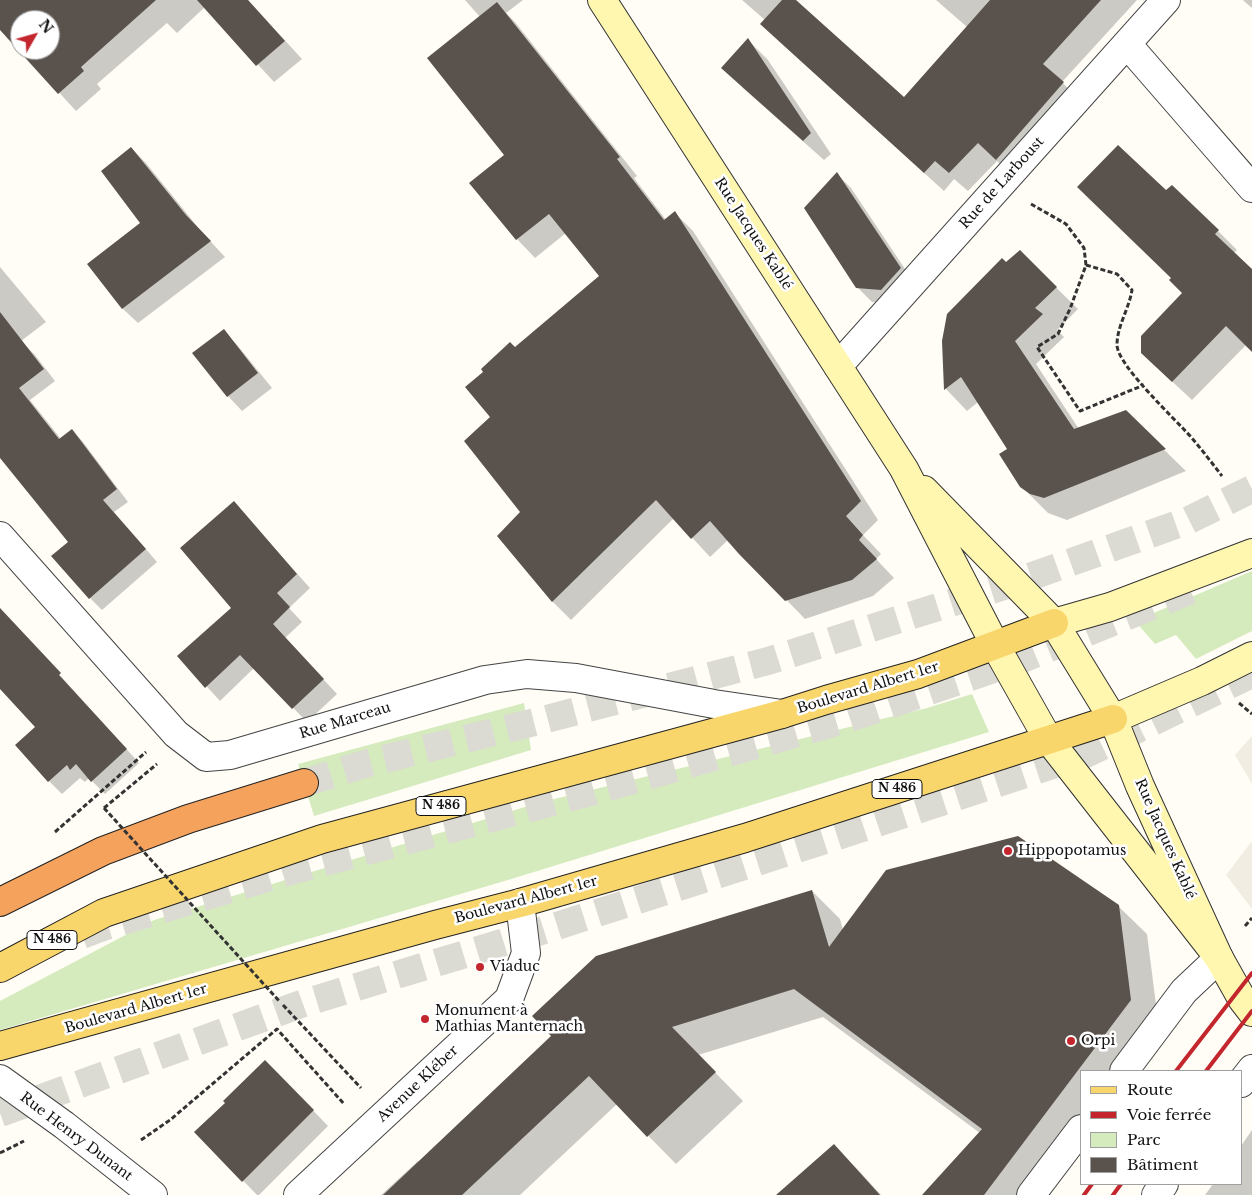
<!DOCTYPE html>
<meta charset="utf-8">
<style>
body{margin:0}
#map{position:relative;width:1252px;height:1195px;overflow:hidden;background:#fffdf5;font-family:"Libre Baskerville",serif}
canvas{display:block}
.legend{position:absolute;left:1080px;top:1070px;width:162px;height:115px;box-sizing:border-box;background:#fff;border:1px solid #a0a0a0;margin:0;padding:6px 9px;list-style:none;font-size:15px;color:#111}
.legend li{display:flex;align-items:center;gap:10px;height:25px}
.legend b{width:25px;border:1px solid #a0a0a0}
.north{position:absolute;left:10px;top:10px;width:50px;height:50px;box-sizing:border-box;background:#fff;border:1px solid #a0a0a0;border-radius:50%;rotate:52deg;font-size:14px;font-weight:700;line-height:20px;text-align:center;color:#111}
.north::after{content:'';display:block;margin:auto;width:18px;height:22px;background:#c4262e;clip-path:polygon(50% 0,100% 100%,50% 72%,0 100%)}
</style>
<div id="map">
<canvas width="1252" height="1195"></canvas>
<ul class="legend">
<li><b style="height:6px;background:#f9d66b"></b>Route</li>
<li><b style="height:6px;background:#c4262e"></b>Voie ferrée</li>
<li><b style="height:14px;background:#d5ebbd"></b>Parc</li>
<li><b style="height:14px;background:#5a524d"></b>Bâtiment</li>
</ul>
<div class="north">N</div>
</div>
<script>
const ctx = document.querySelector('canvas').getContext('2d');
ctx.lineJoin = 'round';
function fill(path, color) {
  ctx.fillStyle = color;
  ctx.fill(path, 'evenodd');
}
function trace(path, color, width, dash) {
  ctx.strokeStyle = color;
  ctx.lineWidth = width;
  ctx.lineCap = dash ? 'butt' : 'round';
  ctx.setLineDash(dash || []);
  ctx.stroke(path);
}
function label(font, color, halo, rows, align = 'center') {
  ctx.font = font + ' "Libre Baskerville",serif';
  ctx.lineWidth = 5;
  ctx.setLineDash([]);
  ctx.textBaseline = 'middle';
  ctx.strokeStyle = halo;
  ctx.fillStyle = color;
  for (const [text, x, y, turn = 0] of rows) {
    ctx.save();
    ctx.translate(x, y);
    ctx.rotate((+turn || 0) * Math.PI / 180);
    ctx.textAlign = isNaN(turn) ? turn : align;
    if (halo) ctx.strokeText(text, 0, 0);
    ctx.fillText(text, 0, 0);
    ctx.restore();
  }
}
fill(new Path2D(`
 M1252,571v60l-56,28 -20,-24 -21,9 -20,-23z
 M972,694l17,38 -481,148 -508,150v-29l154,-81 384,-117 389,-95z
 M524,703l7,47 -217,66 -16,-52z`), '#d5ebbd');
fill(new Path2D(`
 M1252,736v48l-17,-29z
 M1252,841v68l-26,-34z`), '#f1ede2');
fill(new Path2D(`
 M0,0h248l54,59 -28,23 -69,-75 -28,26 -10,-10 -70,61 4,5 -25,22 -76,-83zM20,20h30v30h-30z
 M465,0h58l-17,13 9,9 122,154 -3,2 32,42 9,-7 18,18 185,289 -15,15 18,19 -5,5 18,19 -21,18 -68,23 -77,-79 -18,17 -36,-39 -103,102 -19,-19 -61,-184 24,-69 85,-72 -34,-43 -31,25 -18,-19 -46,-56 35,-28 -26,-138z
 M742,0h53l109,98 63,-71 -31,-27h201l-75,82 19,20 -66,76 -18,-17 -29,30 -14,-12 -10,12 -164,-149 -15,-22z
 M1243,0h9v8l-6,-5z
 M748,40l20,20 63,94 -7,6 -80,-71 -21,-21z
 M131,148l15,15 55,68 24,26 -87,66 -15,-14 -35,-45 53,-41z
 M837,174l14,14 64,96 -19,20 -24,-2 -15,-15z
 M1166,192l52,39 19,19 -3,3 18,18v80l-6,-6 -54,55 -30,-28 22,-79z
 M1020,252l58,57 -21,21 7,7 -28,27 43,65 46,-17 61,59 -119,49 -19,-7 -27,-27 -13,-37 -30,-47 -11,9 -21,-22 -3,-48 63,-77z
 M0,267l46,55 -25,19 14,14 20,26 -25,19 31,39 11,-9 11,12 45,60 -14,10 43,50 -55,48 -12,-12 -20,-55 -70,-87z
 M224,331l14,15 34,42 -30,23 -14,-15z
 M233,502l77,86 -21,20 13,14 -17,16 52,56 -30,28 -53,-54 -34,33 -41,-45 54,-48z
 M0,628l22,5 117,130 -34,31 -16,-16 -4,4 -5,-4 -18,16 -13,-13 -12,-54 -37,-45z
 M812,891l28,28 3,11 275,-24 29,28 12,94 -33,43h-45v61l-48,63h-109l56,-62 -157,-116 -125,38 45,46 -67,63 -59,-60 -97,91h-139l37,-34 1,1z
 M280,1076l48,50 -69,69h-2l-61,-63z
 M1252,1130v65h-47l8,-11h28v-38z
 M834,1145l27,28 20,22h-94z`), '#0003');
fill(new Path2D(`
 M0,0h156l-75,67 3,4 -26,23 -58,-64zM20,20h30v30h-30z
 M197,0h51l37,41 -29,25z
 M782,0h14l108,97 86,-97h111l-58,64 21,18 -68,78 -18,-17 -29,30 -14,-12 -11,12 -164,-149z
 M497,2l123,155 -3,2 47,61 11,-9 186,290 -15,15 17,19 -4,5 18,19 -25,21 -67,21 -46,-47 -29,-33 -19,18 -35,-39 -104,102 -55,-66 23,-24 -56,-71 26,-24 -25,-30 18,-15 -2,-3 29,-27 5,5 84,-71 -50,-62 -33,26 -47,-57 35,-28 -77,-97z
 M748,38l63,95 -8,8 -82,-73z
 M1118,145l48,45 6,-5 47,45 -4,4 37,35v83l-26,-26 -54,56 -31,-29v-17l41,-43 -13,-13 2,-2 -94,-91z
 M131,147l55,68 25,26 -89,68 -35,-45 53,-41 -39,-52z
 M837,172l64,96 -20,22 -25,-2 -52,-80z
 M1020,250l37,37 -22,21 8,6 -28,27 59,88 52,-19 40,39 -122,49 -14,-4 -10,-7 -21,-33 8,-5 -46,-72 -17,13 -2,-49 5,-27 55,-56 4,4z
 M0,312l44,57 -25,19 40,51 13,-10 45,60 -14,11 43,49 -57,50 -38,-43 17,-14 -68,-84z
 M224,329l34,44 -31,24 -35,-44z
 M234,501l63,73 -20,19 13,14 -17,17 51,55 -32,30 -52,-54 -35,33 -28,-32 54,-48 -51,-60z
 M0,608l61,65 -2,2 68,74 -36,33 -15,-18 -6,6 -3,-5 -19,17 -33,-37 20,-18 -35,-38z
 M1018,836l101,69 12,95 -147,195h-62l60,-66 -188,-140 -122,38 44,45 -69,65 -58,-61 -127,119h-79l168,-159 -19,-20 64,-60 216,-66 17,57 57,-77z
 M265,1060l49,50 -72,72 -48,-50 31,-29 -2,-2z
 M834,1144l46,51h-104z`), '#5a524d');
trace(new Path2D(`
 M304,783l64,-20 167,-41 233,-61 236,-75 183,-65 65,-32
 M82,935l24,-9 188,-56 297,-78 256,-73 173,-59 178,-73
 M0,1113l304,-110 237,-72 300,-96 245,-81 166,-80`), '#dbdad3', 28, [28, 14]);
const street = new Path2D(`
 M1127,44l125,144
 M838,366l328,-366
 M0,536l176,198 30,23 24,-2 255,-75 42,-6 49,4 138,26 68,10
 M1124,1071l60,-80 35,-33
 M0,1079l64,46 89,70
 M1241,1083l11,-14
 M298,1195l211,-196 17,-46 -6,-50
 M1031,1195l50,-66
 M1156,1195l8,-11`);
const secondary = new Path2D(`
 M602,0l302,469 91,176 53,94 171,219
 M924,490l130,133 59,96 27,67 79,172 23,41 10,13
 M1054,623l56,-16 142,-54
 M1113,719l89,-38 50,-25`);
const primary = new Path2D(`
 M0,968l104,-55 218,-74 460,-125 44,-14 92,-26 136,-51
 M0,1046l435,-121 85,-22 225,-65 368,-119`);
const highway = new Path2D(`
 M0,902l103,-51 85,-32 116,-36`);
trace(street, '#444', 30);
trace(secondary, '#333', 30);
trace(primary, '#222', 30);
trace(highway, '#222', 30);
trace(new Path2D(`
 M1031,204l35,20 18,24 2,17 -16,44 -12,25 -21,13 43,64 64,-26
 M1086,265l31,9 15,16c-3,19 -15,36 -15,55 0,20 59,75 74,92 11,13 21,26 31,39
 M1239,703l13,11
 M104,808l53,-44
 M55,832l91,-80
 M1245,926l7,-8
 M283,1005l78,83
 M141,1140l29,-20 107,-91 67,75
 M0,1153l24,-12`), '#333', 3, [5, 2.5]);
trace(street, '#fff', 28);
trace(secondary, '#fff6b0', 28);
trace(primary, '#f9d66b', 28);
trace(highway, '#f5a25d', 28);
trace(new Path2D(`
 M1176,1071l76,-98
 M1206,1071l46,-60
 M1084,1195l8,-11
 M1113,1195l8,-11`), '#c4262e', 4);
trace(new Path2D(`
 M104,808l176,194`), '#333', 3, [5, 2.5]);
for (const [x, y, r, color] of [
 [1008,851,5,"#c4262e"],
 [480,967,5,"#c4262e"],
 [425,1019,5,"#c4262e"],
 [1071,1041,5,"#c4262e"]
]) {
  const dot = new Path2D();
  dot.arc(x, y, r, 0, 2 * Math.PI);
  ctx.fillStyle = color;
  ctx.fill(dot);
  trace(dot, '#fff', 2);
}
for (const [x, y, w] of [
 [897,789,50],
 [441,806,50],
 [52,940,50]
]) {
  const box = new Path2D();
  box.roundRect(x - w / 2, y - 9.5, w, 19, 4);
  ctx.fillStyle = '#fff';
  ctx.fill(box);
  trace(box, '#111', 1);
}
label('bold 12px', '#111', null, [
 ["N 486",897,789],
 ["N 486",441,806],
 ["N 486",52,940]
]);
label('14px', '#111', '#fff', [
 ["Rue de Larboust",1002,183,-48],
 ["Rue Jacques Kablé",753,234,57],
 ["Boulevard Albert 1er",868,688,-17],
 ["Rue Marceau",345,721,-17],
 ["Rue Jacques Kablé",1165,839,66],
 ["Boulevard Albert 1er",526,900,-15],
 ["Boulevard Albert 1er",136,1009,-16],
 ["Avenue Kléber",418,1084,-43],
 ["Rue Henry Dunant",76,1137,37]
]);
label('14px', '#111', '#fff', [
 ["Hippopotamus",1018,851],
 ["Viaduc",490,967],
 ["Monument à",435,1011],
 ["Mathias Manternach",435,1027],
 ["Orpi",1081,1041]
], 'left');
</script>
